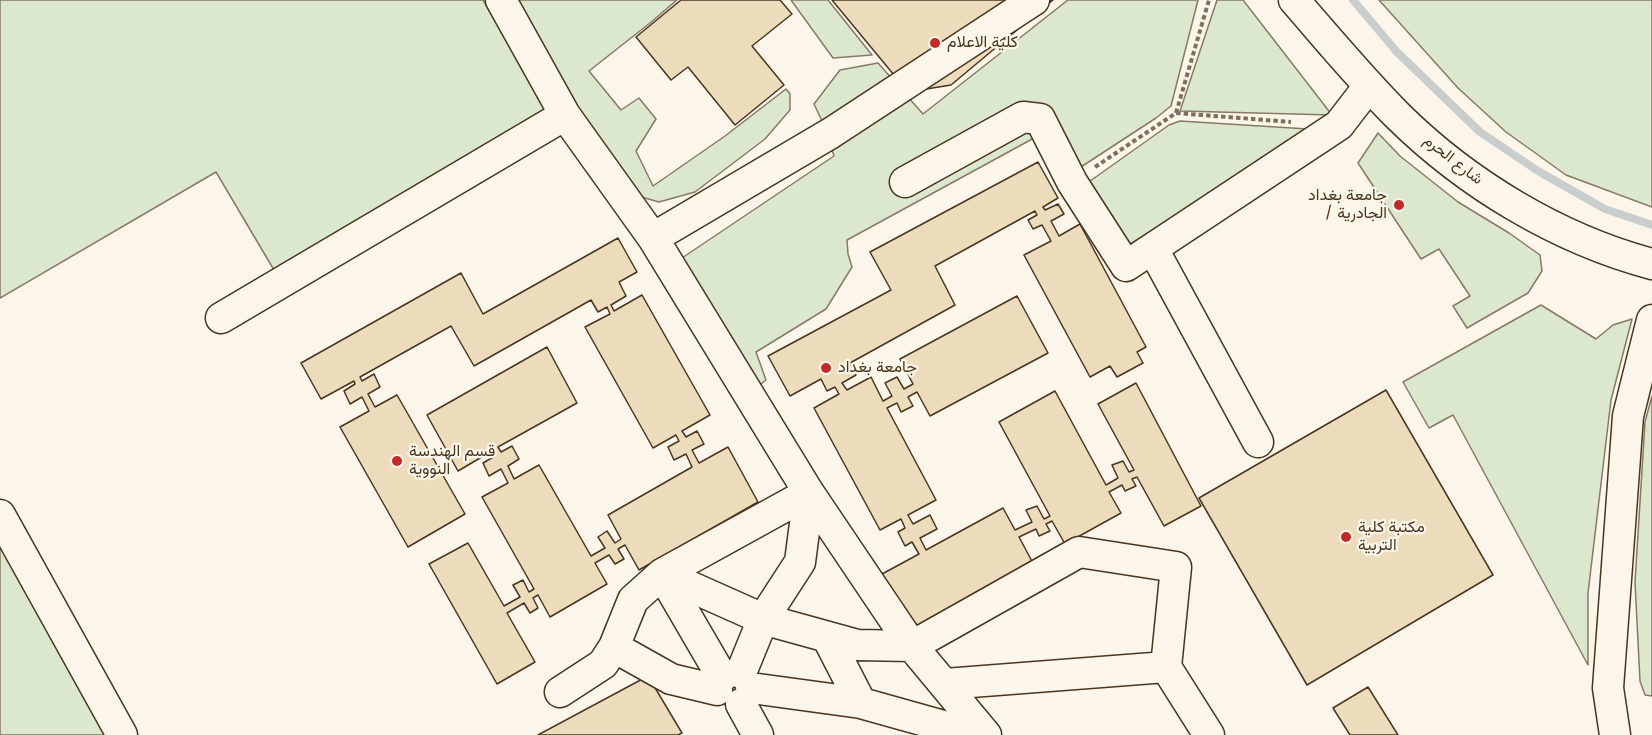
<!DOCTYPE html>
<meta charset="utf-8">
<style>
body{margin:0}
canvas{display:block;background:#fbf6e9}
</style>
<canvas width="1652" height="735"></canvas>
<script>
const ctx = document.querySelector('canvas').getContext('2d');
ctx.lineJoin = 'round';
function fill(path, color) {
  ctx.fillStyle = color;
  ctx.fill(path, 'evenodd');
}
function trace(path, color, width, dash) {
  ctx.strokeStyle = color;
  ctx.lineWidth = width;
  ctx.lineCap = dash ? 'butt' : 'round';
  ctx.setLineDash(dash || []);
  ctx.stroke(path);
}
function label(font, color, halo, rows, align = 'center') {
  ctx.font = font + ' "Fira Sans",Vazirmatn,sans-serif';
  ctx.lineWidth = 4.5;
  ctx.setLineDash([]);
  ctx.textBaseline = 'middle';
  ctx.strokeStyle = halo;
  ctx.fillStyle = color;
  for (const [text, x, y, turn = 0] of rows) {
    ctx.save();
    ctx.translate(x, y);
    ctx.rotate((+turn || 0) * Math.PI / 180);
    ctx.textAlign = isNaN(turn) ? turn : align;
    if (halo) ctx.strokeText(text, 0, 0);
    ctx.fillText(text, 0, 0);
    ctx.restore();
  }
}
const green = new Path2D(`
 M0,0h483l64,110 -273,160 -58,-98 -216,126z
 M513,0h164l-27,23 -61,48 32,39 18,-12 17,21 -20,32 17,35 72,-50 61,-47 4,5v16l-25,29 -70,53 -36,10 -42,-12z
 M791,0h37l44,55 -39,3z
 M1068,0h130l-27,106 -15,12 -95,62 -27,-42 -187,102 1,14 4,13 -26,42 -70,43 10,28 -15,12 -78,-128 161,-108 -11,-33 -9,-19 26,-34 38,-7 45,51z
 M1217,0h26l89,115 -152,-4z
 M1379,0h273v207l-86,-32 -60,-43 -48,-44z
 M1180,121l128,8 -31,24 -169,105 -39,-62 100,-71z
 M1378,133l22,23 58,46 51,31 31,22 2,16 -14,22 -61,35 -14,-22 17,-10 -31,-47 -18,10 -63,-96z
 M1541,305l55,34 17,-14 19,-6 -21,81 -23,193v72l-135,-250 -24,13 -26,-46z
 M1652,396v300l-7,-1 -5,-14 -5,-99 10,-160z
 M0,540l116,195h-116z`);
fill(green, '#dce7d0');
trace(green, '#887966', 1.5);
trace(new Path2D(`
 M1353,0l44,52 83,80 58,39 67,38 47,16`), '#c9cecd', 8);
const building = new Path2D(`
 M681,0h99l12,14 -40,32 32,39 -49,40 -47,-58 -17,13 -35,-43z
 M832,0h221l-102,85 -43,7z
 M1038,162l20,36 -15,9 2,3 13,-6 6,10 -13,7 8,15 21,-12 66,123 -9,5 6,11 -26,14 -7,-11 -20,11 -66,-122 27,-14 -9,-16 -9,4 -5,-9 9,-5 -2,-4 -100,55 20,39 -105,58 6,12 -14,8 5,7 24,-13 12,24 9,-5 -7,-13 12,-6 7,12 9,-5 -13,-25 117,-63 31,57 -118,63 -13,-24 -9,5 5,9 -12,6 -4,-9 -10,5 49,92 -28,15 5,9 17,-9 7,14 -17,9 6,12 77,-42 12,22 17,-8 -6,-12 11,-4 7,13 6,-3 -51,-94 56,-31 51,94 12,-7 -6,-13 11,-4 6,11 5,-2 -36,-66 38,-21 65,123 -37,20 -27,-49 -5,2 4,7 -11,5 -3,-6 -13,7 12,21 -56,31 -13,-23 -6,3 4,7 -11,5 -3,-7 -17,8 15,28 -122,66 -30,-57 37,-20 -7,-12 -7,4 -7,-14 7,-4 -4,-9 -21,11 -66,-122 25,-14 -4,-7 -8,4 -6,-12 -31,17 -22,-40 123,-66 -21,-38z
 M618,238l19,34 -18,10 7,14 -15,9 3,6 28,-16 68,120 -28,16 4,6 11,-6 7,13 -12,6 7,13 29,-16 30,55 -119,68 -14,-25 -7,4 6,10 -9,5 -6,-9 -14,8 12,21 -57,33 -12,-22 -5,3 5,10 -8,5 -6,-10 -17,10 28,49 -38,22 -68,-120 39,-21 36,63 16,-9 -7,-12 10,-5 6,12 5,-3 -52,-92 26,-14 -7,-14 -12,7 -6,-13 12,-7 -3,-5 -34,20 -31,-56 120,-68 30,56 -79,44 3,5 11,-6 7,13 -11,7 6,13 25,-14 52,91 14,-8 -7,-11 9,-6 8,12 6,-4 -13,-24 84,-48 -6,-13 -12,6 -6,-13 11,-6 -3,-6 -23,13 -68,-121 25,-13 -3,-7 -9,5 -7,-12 -117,66 -23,-40 -91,51 2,4 12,-7 6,13 -12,7 7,13 22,-12 68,119 -57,33 -68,-120 29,-16 -7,-14 -12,7 -6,-13 11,-7 -1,-3 -33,18 -20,-36 160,-90 22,41z
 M1386,390l107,185 -186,110 -108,-187z
 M648,676l34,57 -4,2h-140z
 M1368,687l30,48h-48l-17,-27z`);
fill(building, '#ecdcbc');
trace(building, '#4a3520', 1.5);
const minor = new Path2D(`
 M501,0l64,115
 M1294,0c34,39 67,79 104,116 69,68 160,123 254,148
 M905,182l118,-65 17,2 32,63 54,84 213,-141 30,-39
 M653,238l156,255 103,153 74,89
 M1153,249l105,193
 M221,318l344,-203 88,123 178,-105 203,-133
 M0,515l122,220
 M662,574l101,45 94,26 55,1 167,-94 97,15 -10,100 43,68
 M662,574l60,103
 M827,637l34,66
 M614,647l57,32 46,11
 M741,673l22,-54 37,-57 9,-69
 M945,684l221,-17
 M751,688l110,15 114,32
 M560,692l43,-28 11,-17 19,-47 29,-26 147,-81
 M741,704l17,31
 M1615,735l-7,-47 20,-272 24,-96`);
trace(minor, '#4a3520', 33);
trace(new Path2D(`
 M1176,113l33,-113
 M1095,167l81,-54 115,9`), '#7f6f5c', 4, [4.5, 3]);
trace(minor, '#fbf6e9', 30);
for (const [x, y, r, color] of [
 [935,43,6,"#c62828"],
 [1399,205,6,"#c62828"],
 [826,368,6,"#c62828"],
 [397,461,6,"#c62828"],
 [1346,537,6,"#c62828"]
]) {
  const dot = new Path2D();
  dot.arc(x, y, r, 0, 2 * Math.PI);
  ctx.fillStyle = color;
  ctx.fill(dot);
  trace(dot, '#fbf6e9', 2);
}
label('16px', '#4a3520', '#fbf6e9', [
 ["كلية الاعلام",947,43],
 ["جامعة بغداد",1387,196,"right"],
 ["/ الجادرية",1387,214,"right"],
 ["جامعة بغداد",838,368],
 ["قسم الهندسة",409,452],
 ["النووية",409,470],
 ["مكتبة كلية",1358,528],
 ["التربية",1358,546]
], 'left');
label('16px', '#4a3520', '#fbf6e9', [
 ["شارع الحرم",1453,160,38]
]);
</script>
